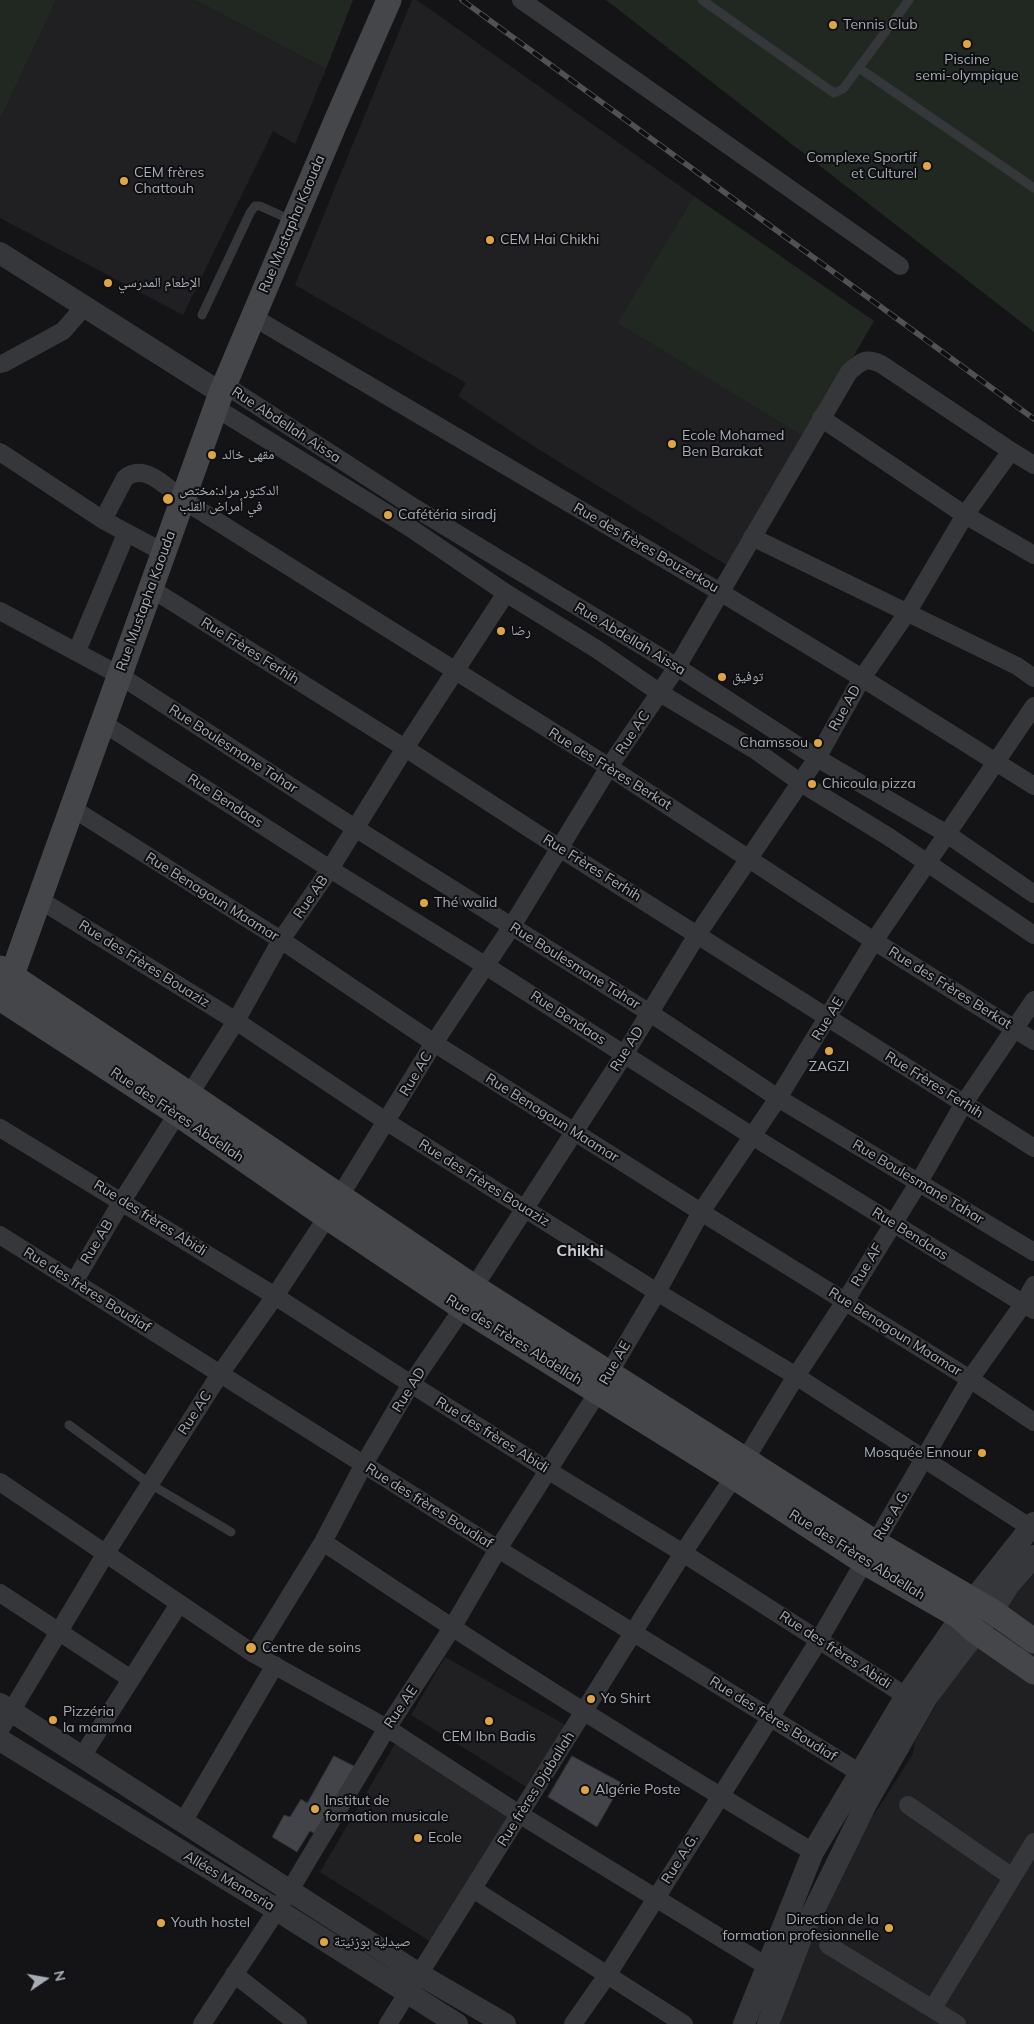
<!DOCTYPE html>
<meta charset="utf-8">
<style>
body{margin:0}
#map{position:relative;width:1034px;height:2024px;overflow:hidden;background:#141416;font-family:Mulish,sans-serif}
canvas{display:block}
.north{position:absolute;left:20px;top:1954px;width:50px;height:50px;-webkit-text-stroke:4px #0f0f11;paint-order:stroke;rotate:78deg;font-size:14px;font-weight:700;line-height:20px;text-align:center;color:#a7acb5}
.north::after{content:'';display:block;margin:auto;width:18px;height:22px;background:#a7acb5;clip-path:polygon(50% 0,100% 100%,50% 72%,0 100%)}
</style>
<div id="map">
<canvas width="1034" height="2024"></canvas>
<div class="north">N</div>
</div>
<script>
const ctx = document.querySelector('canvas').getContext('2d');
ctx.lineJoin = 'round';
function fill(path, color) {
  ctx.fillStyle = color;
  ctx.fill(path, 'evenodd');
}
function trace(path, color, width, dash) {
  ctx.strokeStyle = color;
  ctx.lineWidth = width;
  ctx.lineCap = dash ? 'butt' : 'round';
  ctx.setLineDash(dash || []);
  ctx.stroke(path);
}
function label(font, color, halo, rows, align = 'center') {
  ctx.font = font + ' Mulish,"Noto Naskh Arabic",sans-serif';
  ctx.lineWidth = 4;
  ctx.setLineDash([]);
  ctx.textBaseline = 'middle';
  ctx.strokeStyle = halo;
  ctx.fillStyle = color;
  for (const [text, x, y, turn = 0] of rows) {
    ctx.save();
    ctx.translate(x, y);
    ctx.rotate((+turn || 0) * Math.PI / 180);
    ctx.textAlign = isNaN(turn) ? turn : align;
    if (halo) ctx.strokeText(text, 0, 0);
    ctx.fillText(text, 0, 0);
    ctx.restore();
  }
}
fill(new Path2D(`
 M56,0h139l131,69 -31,75 -22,-13 -90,184 -183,-97v-98z
 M412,0h5l277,196 -75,127 187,115 -78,128 -190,-117 -80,-53 8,-13 -171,-98z
 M1034,1573v451h-260l76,-172 63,-98 2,-13 51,-88z
 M445,1657l122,69 -39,62 -117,-73z
 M402,1732l114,71 -85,139 -111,-70z`), '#202023');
fill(new Path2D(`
 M0,0h56l-56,120z
 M195,0h158l-27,69z
 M606,0h428v332z
 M694,196l180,125 -68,117 -188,-115z`), '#212822');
const building = new Path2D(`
 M334,1756l26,13 -41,67 -9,-5 -13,21 -25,-15 12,-22 6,2 11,-18 6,4z
 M572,1756l50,27 -25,44 -49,-30z`);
fill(building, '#434449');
trace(building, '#2e2f32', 1);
trace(new Path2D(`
 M702,0l132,93 9,-4 66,-89
 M859,68l175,120
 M202,315l48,-102 5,-7h5l33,15
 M69,1425l81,59 81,48`), '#36373a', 9);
trace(new Path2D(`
 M521,0l379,266
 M253,317l467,275 142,86 172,108
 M0,364l4,-1 59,-32 22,-25
 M225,385l190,123 262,159 140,91 130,76 87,60
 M216,408l193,119 97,66 92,57 62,43 95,57 46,33 88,54 145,98
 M821,418l144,97 69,40
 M0,452l103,68 60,32
 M103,520l22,-42c20,-16 43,10 58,22l426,267 265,174 160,100
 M752,537l265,129 17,12
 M150,588l255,160 156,101 473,299
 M0,611l119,64 236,153 295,185 128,85 256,154
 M77,651l49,-117
 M103,723l227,146 156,97 266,170 282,174
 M72,808l209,132 153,103 267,169 269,167 64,43
 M40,900l196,121 151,101 270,170 139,84 235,152
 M0,1128l275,168 136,88 138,87 134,82 223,143
 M0,1235l498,314 362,224
 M74,1282l48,-81 114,-180 45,-81 49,-71 75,-121 101,-155
 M0,1482l254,172 133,74 132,86 249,153
 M323,1542c161,108 324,211 490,310
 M0,1593l131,86
 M254,1654l69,-112 41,-78 47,-80 52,-76 11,-21 150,-232 73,-120 120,-177 45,-80 45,-65 58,-98 46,-64
 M0,1730l106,-177 114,-179 55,-78 52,-79 107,-174 78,-117 97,-159 68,-100 172,-295c13,-11 16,-15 32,-8l130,87 23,14
 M81,1758l98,-154
 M908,1805l104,72
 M183,1822l92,-157
 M473,1889l211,135
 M828,1945l129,79
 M234,1974l64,50
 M933,2008l101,-166
 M202,2024l88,-134 97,-162 65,-100 46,-79 100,-157 59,-100 44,-80 77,-114 96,-157 160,-235
 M388,2024l295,-471 62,-93 51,-84 50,-76 73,-118 45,-79 70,-103
 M573,2024l35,-50 162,-256 49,-78 151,-261 54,-76 10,-18`), '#36373a', 18);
trace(new Path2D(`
 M0,253l221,140
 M0,1704l419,270 86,50
 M0,1740l277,170 180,114
 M744,2024l69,-172 93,-156 67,-96 61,-77
 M768,2024l37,-96 62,-126 60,-105 65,-86 17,-26 25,-29`), '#36373a', 22);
trace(new Path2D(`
 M0,968l189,126 285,193 402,256 116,68 42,30
 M8,992l4,-17 209,-582 115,-272 53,-121
 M0,998l178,116 149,103 136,91 271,169 130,85 96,55 15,14 59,41`), '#44464a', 25);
const rail = new Path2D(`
 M462,0l572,419`);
trace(rail, '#4f5155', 5.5);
trace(rail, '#0f0f11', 4, [11]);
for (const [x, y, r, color] of [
 [833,25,5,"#dea544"],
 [967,44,5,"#dea544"],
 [927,166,5,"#dea544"],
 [124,181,5,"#dea544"],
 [490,240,5,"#dea544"],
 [108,283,5,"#dea544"],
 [672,444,5,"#dea544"],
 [212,455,5,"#dea544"],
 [168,499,6,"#dea544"],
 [388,515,5,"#dea544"],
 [501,631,5,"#dea544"],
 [722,677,5,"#dea544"],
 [818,743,5,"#dea544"],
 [812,784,5,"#dea544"],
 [424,903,5,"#dea544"],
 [829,1051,5,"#dea544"],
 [982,1453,5,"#dea544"],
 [251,1648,6,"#dea544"],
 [591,1699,5,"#dea544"],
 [53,1720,5,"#dea544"],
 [489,1721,5,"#dea544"],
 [585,1790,5,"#dea544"],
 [315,1809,5,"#dea544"],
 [418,1838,5,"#dea544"],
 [161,1923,5,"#dea544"],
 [889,1928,5,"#dea544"],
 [324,1942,5,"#dea544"]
]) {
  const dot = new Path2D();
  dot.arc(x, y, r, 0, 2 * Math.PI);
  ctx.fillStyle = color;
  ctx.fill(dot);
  trace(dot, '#0f0f11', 2);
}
label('14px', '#a7acb5', '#0f0f11', [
 ["Tennis Club",843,25],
 ["Piscine",967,60,"center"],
 ["semi-olympique",967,76,"center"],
 ["Complexe Sportif",917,158,"right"],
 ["et Culturel",917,174,"right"],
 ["CEM frères",134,173],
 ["Chattouh",134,189],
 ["CEM Hai Chikhi",500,240],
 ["الإطعام المدرسي",118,283],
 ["Ecole Mohamed",682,436],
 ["Ben Barakat",682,452],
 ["مقهى خالد",222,455],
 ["الدكتور مراد:مختص",179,491],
 ["في أمراض القلب",179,507],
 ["Cafétéria siradj",398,515],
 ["رضا",511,631],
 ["توفيق",732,677],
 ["Chamssou",808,743,"right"],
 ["Chicoula pizza",822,784],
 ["Thé walid",434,903],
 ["ZAGZI",829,1067,"center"],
 ["Mosquée Ennour",972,1453,"right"],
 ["Centre de soins",262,1648],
 ["Yo Shirt",601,1699],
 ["Pizzéria",63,1712],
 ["la mamma",63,1728],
 ["CEM Ibn Badis",489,1737,"center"],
 ["Algérie Poste",595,1790],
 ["Institut de",325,1801],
 ["formation musicale",325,1817],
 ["Ecole",428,1838],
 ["Direction de la",879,1920,"right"],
 ["formation profesionnelle",879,1936,"right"],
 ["Youth hostel",171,1923],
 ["صيدلية بوزنيتة",334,1942]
], 'left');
label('14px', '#a7acb5', '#0f0f11', [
 ["Rue Mustapha Kaouda",292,224,-67],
 ["Rue Abdellah Aissa",286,425,33],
 ["Rue des frères Bouzerkou",646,548,30],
 ["Rue Mustapha Kaouda",146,601,-70],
 ["Rue Abdellah Aissa",630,639,31],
 ["Rue Frères Ferhih",250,651,32],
 ["Rue AD",845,708,-61],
 ["Rue AC",633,733,-56],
 ["Rue Boulesmane Tahar",233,749,33],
 ["Rue des Frères Berkat",610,769,32],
 ["Rue Bendaas",225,801,33],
 ["Rue Frères Ferhih",592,868,32],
 ["Rue Benagoun Maamar",212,897,32],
 ["Rue AB",311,897,-55],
 ["Rue des Frères Bouaziz",144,964,32],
 ["Rue Boulesmane Tahar",575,966,32],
 ["Rue des Frères Berkat",950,988,32],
 ["Rue Bendaas",568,1018,33],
 ["Rue AE",828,1019,-59],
 ["Rue AD",627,1049,-58],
 ["Rue AC",416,1074,-59],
 ["Rue Frères Ferhih",934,1085,32],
 ["Rue des Frères Abdellah",177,1115,34],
 ["Rue Benagoun Maamar",552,1118,32],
 ["Rue Boulesmane Tahar",918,1182,31],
 ["Rue des Frères Bouaziz",484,1183,32],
 ["Rue des frères Abidi",150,1218,32],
 ["Rue Bendaas",910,1234,32],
 ["Rue AB",97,1242,-59],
 ["Rue AF",867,1265,-59],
 ["Rue des frères Boudiaf",87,1290,32],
 ["Rue Benagoun Maamar",895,1332,32],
 ["Rue des Frères Abdellah",514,1340,32],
 ["Rue AE",615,1363,-60],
 ["Rue AD",409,1390,-58],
 ["Rue AC",195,1413,-57],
 ["Rue des frères Abidi",492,1435,32],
 ["Rue des frères Boudiaf",429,1506,32],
 ["Rue A.G.",892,1515,-59],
 ["Rue des Frères Abdellah",857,1555,32],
 ["Rue des frères Abidi",835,1650,33],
 ["Rue AE",401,1707,-56],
 ["Rue des frères Boudiaf",773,1719,32],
 ["Rue frères Djaballah",536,1789,-58],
 ["Rue A.G.",680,1859,-58],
 ["Allées Menasria",229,1881,31]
]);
label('bold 16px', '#c8cbd1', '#0f0f11', [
 ["Chikhi",580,1251]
]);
</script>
